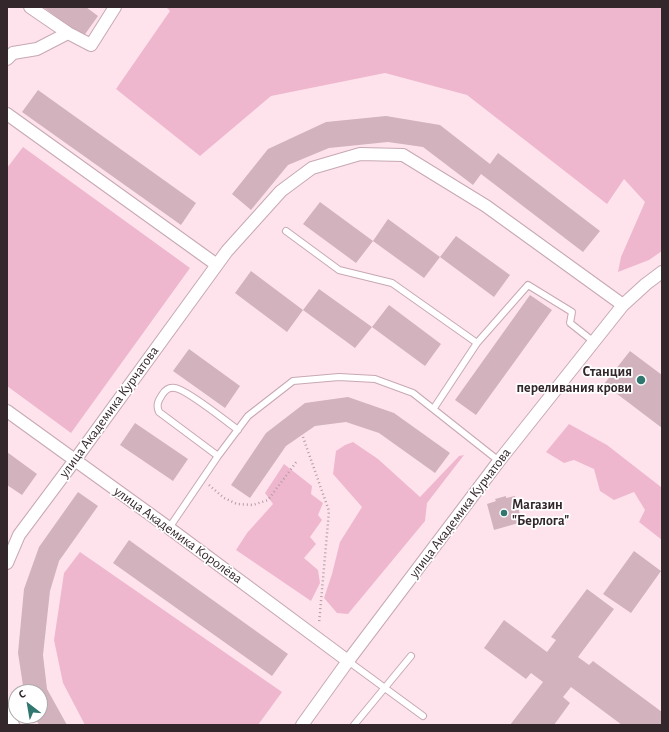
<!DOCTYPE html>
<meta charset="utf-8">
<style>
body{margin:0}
#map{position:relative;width:669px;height:732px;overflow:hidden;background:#fee3ed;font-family:"Alegreya Sans",sans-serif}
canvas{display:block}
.frame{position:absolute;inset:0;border:8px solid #33272c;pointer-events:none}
.north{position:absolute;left:8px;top:684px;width:40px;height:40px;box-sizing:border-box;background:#fff;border:1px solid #ada9ab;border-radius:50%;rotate:329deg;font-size:11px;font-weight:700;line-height:16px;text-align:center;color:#33272c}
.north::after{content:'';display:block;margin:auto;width:14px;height:18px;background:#307770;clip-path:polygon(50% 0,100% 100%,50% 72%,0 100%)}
</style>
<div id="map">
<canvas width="669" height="732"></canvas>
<div class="frame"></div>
<div class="north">С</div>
</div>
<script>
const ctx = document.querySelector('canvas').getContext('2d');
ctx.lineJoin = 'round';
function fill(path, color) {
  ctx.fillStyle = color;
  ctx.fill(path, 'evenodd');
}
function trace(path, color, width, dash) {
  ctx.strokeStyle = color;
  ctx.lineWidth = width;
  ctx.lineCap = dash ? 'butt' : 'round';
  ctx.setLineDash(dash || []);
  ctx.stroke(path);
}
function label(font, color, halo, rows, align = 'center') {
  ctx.font = font + ' "Alegreya Sans",sans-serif';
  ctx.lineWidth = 3.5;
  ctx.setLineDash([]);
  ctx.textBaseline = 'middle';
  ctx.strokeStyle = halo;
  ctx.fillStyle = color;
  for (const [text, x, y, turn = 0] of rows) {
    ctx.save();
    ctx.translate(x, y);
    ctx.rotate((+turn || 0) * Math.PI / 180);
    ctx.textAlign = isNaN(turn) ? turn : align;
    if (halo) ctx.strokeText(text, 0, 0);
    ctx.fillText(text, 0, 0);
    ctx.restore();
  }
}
fill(new Path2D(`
 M166,7h496v244l-13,9 -31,12 3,-15 24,-55 -21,-23 -17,25 -140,-109 -82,-22 -114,23 -71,60 -84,-67 54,-78z
 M23,147l167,121 -119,165 -64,-47v-218z
 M569,424l38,21 54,42h1v53l-23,-18 6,-12 -11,-18 -20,8 -14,-9 -6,-22 -20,-9 -10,3 -18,-11z
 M353,442l25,17 42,38 39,-41 5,-1 -37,48 -2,18 -77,93 -11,-1 -13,-15 8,-24 8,-32 22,-35 -29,-33 3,-23 9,-6z
 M284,464l28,22 -1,8 12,9 -5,12 4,5 -12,17 6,7 -12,14 14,12 2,13 -9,18 -75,-51 11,-17 26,-29 -8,-11z
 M80,552l202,140 -24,33h-173l-22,-42 -9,-43 10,-67z`), '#efb7cd');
fill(new Path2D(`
 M43,7h43l12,9 -15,21z
 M38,90l158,113 -15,22 -159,-113z
 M386,116l54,9 50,39 8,-11 102,78 -17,21 -102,-78 -8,11 -50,-38 -35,-5 -59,6 -41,17 -37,45 -19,-16 36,-45 58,-27z
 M320,202l53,39 -17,22 -53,-39z
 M388,219l52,38 -16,21 -51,-37z
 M456,236l54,39 -16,22 -54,-40z
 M251,271l52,39 -16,22 -52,-39z
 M319,289l53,38 -17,21 -52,-38z
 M530,295l22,15 -76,105 -21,-15z
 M389,305l52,39 -16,22 -53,-39z
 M189,349l51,37 -15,22 -52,-37z
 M630,351l32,24v53l-58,-44z
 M348,397l46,16 56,40 -15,20 -56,-40 -33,-11 -31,4 -29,20 -36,52 -19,-13 35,-52 39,-30z
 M135,423l53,36 -15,22 -53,-36z
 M7,452l30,22 -15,21 -15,-10z
 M78,492l20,14 -39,55 -9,30 -7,64 4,34 20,36h-28l-5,-9h6v-24h-16l-6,-39 6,-64 15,-42z
 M506,496v2l9,-2 7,26 -28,8 -7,-26 9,-3 -1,-2z
 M129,540l159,114 -16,22 -159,-113z
 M634,551l27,20 -30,42 -28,-19z
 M587,589l27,20 -36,48 11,8 4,-4 69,51v13h-40l-51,-38 -8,10 7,6 -16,22h-44l33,-43 -12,-9 -5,6 -42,-31 20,-28 43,32 9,-12 -5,-3z`), '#d1b2bd');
const service = new Path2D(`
 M286,231l53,39 53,13 85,60 -43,65
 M477,343l51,-58 44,27 -2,11 24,19
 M218,456l-59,-44c-3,-7 -1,-11 3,-17 3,-5 7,-8 13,-7 11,1 51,33 63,42
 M169,528l49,-72 30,-40 45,-35 46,-4 36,2 38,14 86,68
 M348,661l75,55
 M354,725l57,-69`);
const minor = new Path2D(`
 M68,33l23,12 24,-38
 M7,59l6,-6 24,-4 31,-16 -38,-26
 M7,114l210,151
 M7,411l162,117 179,133
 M7,563l12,-28 56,-75 152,-209 54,-60 31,-23 48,-14 43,1 83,51 137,99
 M7,713l6,12
 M302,725l46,-64 151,-200 124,-156 23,-21 16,-12`);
trace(service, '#c7a8b4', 8);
trace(minor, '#c7a8b4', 14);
trace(new Path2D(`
 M303,437l26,74 -10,113
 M209,485l15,13 13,6 16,1 15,-5 29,-39`), '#b29ca4', 2.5, [1, 3]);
trace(service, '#fff', 6);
trace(minor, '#fff', 12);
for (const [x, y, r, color] of [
 [641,380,5,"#307770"],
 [504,513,4,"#307770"]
]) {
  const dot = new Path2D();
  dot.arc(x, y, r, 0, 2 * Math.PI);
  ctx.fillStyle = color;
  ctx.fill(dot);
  trace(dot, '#fff', 1.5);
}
label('bold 14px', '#33272c', '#fff', [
 ["Станция",632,372],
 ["переливания крови",632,388],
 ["Магазин",512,505,"left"],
 ["\"Берлога\"",512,521,"left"]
], 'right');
label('14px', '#33272c', '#fff', [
 ["улица Академика Курчатова",109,412,-54],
 ["улица Академика Курчатова",460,513,-53],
 ["улица Академика Королёва",178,535,36]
]);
</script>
